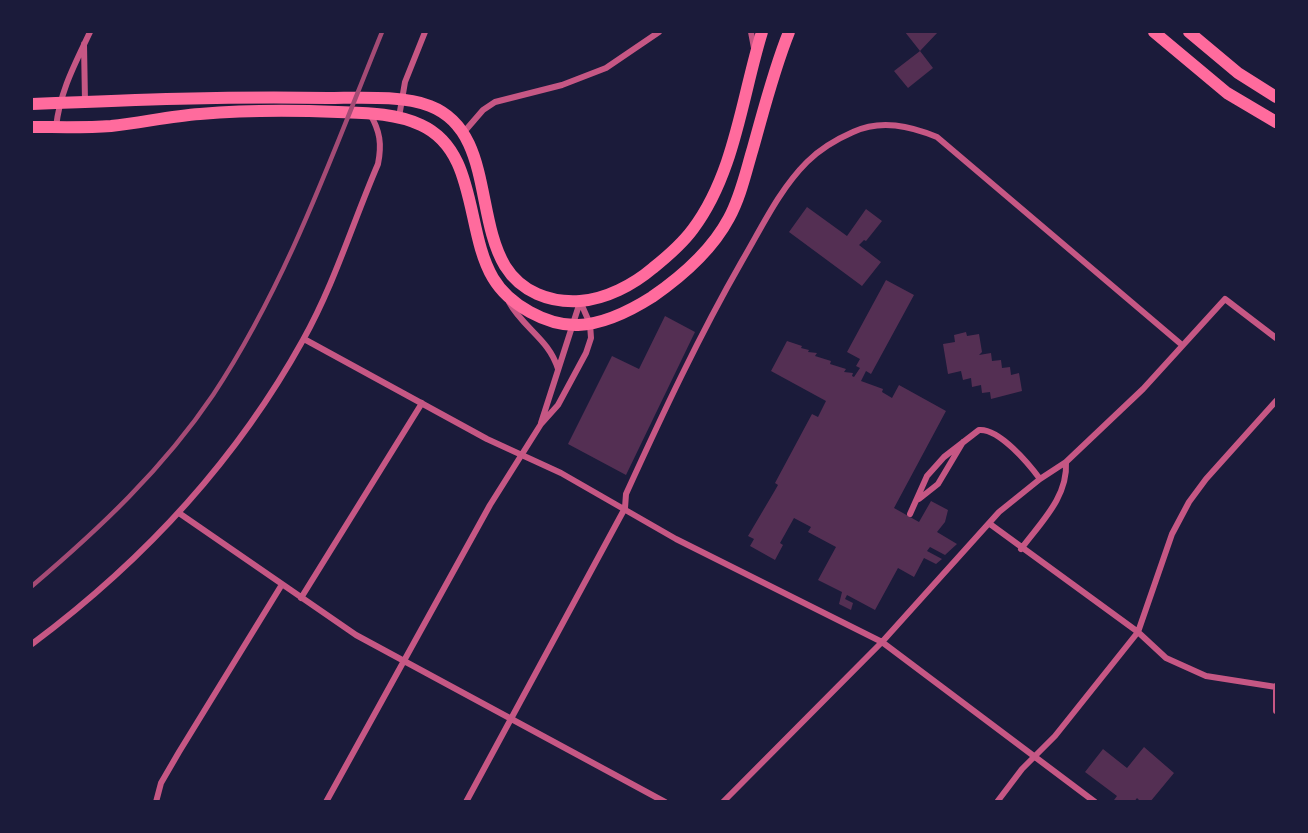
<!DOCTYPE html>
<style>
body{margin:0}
#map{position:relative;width:1308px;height:833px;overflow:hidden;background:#1b1b3a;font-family:Lato,sans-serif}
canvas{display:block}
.frame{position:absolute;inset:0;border:33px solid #1b1b3a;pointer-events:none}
</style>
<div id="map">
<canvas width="1308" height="833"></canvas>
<div class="frame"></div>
</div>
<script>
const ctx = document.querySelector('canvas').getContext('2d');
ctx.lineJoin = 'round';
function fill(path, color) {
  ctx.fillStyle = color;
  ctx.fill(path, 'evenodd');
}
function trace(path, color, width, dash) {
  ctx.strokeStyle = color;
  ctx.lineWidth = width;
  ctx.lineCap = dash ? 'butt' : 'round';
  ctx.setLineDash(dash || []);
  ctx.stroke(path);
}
fill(new Path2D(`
 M905,32h33l-18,19z
 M920,51l13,17 -25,20 -14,-17z
 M807,207l40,29 19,-27 16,12 -16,20 -2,-1 -5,5 22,17 -19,24 -73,-54z
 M886,280l28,15 -43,79 -5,-3 -5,10 22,8 -1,3 10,6 7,-13 47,26 -52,97 25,14 12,-21 17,9 -3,12 -8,10 20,12 -12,11 -15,-8 -3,4 15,8 -6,5 -12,-6 -10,19 -16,-9 -23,42 -28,-15 -2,4 8,4 -2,7 -12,-6 3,-12 -24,-12 18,-33 -28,-15 3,-5 -17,-9 -14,25 3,2 -8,15 -25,-14 4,-7 -6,-3 26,-44 4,-7 -3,-2 37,-69 6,3 8,-16 -55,-30 16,-30 15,5 -1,2 8,2 -1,2 9,1 -2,3 16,5 -1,3 16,5 -2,3 9,1 -1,3 2,1 6,-9 -4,-2 4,-7 -13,-7z
 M665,316l30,16 -69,143 -58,-31 44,-88 27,13z
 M966,332l1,4 12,-2 3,18 -3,3 12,-2 1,8 9,-1 1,8 8,-1 1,8 8,-2 3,18 -31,8 -1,-7 -8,1 -1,-8 -9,2 -1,-9 -8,2 -2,-9 -13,3 -5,-30 12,-2 -1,-7z
 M1144,747l30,26 -24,29h-9l-4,-4 -3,4h-18l-2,-2 3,-4 -32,-24 18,-23 24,19z`), '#542f53');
trace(new Path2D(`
 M751,32l3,16
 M84,44l1,58
 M399,117l6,-35 20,-50
 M56,127c4,-36 19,-63 34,-95
 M464,132l19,-22 12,-8 67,-17 44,-17 53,-36
 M509,302c14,26 40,37 49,67
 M304,339l183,100 74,34 115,66 206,103 213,160
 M541,423l39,-121
 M919,499l19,-15 25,-42
 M179,513l177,122 309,167
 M910,514l17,-38 17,-19 35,-27c20,-2 50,34 61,49
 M990,524l148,108 28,26 40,18 70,11
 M1021,549c20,-27 47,-52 45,-87
 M301,598l121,-195
 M32,644c110,-82 204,-183 271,-304 31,-55 50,-118 75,-176 4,-20 2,-33 -8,-50
 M1276,686v25
 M156,802l5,-19 18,-31 102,-166
 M326,802l164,-297 51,-81 17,-19 28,-52 5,-15 -1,-14 -10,-23
 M466,802l159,-294 1,-14c36,-79 73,-158 116,-233 20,-34 37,-71 65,-99 13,-13 30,-23 46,-30 28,-13 57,-6 84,5l245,208
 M723,802l159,-160 117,-130 41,-33 26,-17 77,-73 82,-90 51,39
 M997,802l25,-33 33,-33 83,-104 34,-98 17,-32 17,-23 70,-78`), '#c65784', 6);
trace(new Path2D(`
 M1154,32l73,61 49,29
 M1189,32l49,41 38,24
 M32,104c98,-4 197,-8 296,-6 29,0 75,-3 102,8 62,24 45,110 75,160 16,26 45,37 75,35 26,-2 53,-16 73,-33 15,-12 29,-24 40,-39 42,-56 49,-133 69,-197
 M32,127c26,0 53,1 79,-1 30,-3 59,-10 89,-12 46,-4 92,-4 138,-2 28,1 57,1 83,13 57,26 44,106 72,153 16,27 54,48 85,47 26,-1 52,-14 74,-28 29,-20 60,-47 77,-79 12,-22 17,-47 24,-70 11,-39 21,-79 36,-116`), '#ff6b9d', 12);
trace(new Path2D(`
 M32,586c67,-57 131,-117 181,-191 74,-112 119,-240 169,-363`), '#a44b75', 4.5);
</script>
